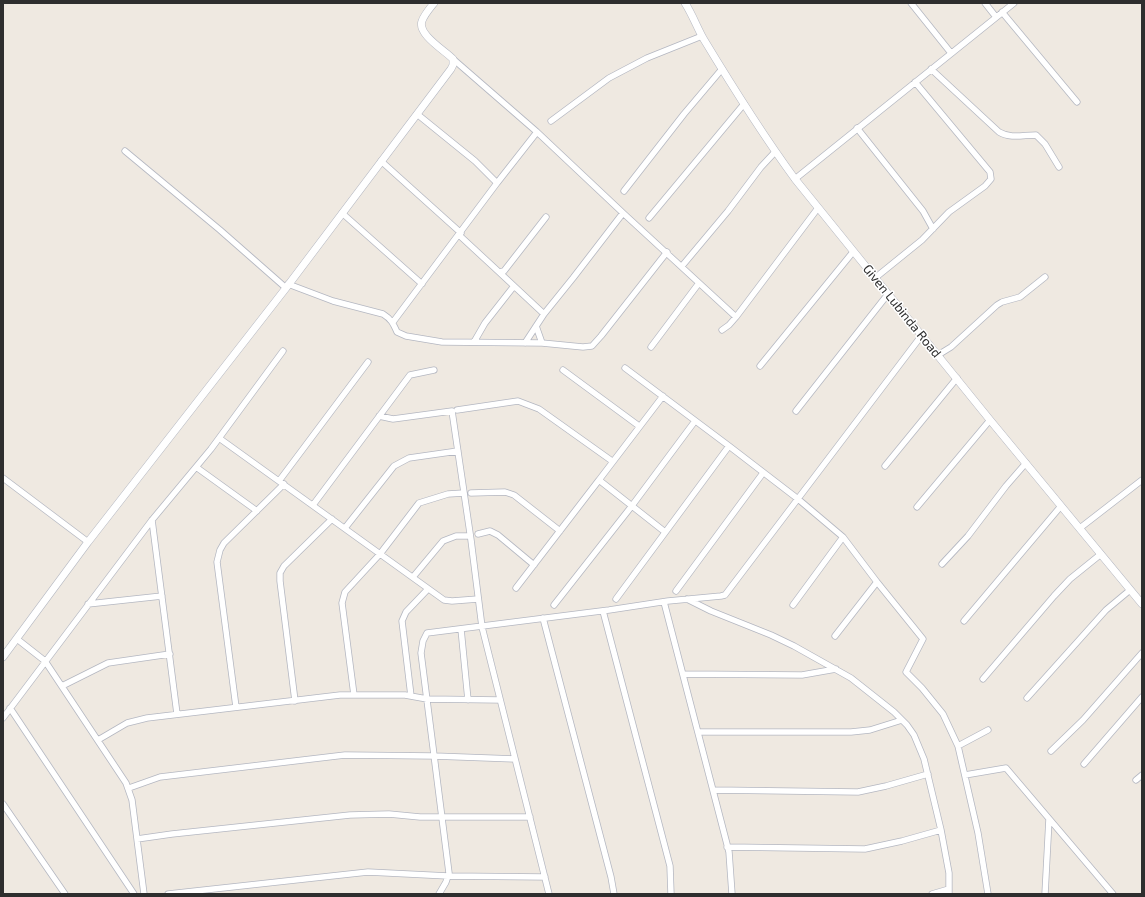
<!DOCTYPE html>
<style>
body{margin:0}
#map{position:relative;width:1145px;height:897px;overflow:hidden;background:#efe9e1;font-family:"Exo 2",sans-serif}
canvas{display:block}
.frame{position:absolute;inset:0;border:4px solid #2e2e2e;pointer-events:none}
</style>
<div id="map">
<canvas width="1145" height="897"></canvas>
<div class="frame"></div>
</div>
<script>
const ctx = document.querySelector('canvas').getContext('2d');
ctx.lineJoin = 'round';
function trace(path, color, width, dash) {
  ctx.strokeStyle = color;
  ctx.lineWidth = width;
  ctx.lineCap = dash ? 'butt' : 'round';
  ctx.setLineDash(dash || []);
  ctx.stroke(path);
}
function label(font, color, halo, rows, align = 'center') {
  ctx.font = font + ' "Exo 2",sans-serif';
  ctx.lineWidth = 3;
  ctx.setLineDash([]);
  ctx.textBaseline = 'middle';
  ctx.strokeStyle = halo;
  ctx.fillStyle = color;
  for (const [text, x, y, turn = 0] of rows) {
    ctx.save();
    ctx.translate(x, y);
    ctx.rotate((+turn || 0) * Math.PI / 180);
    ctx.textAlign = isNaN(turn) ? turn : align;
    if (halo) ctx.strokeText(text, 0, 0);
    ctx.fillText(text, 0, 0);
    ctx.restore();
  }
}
const minor = new Path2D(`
 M911,3l40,50
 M985,3l11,14
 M1002,12l75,90
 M453,59l84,73 86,81
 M931,69l68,63c12,7 24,3 37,3l9,9 14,23
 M417,114l58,47 22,22
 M551,121l58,-43 38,-20 55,-22
 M857,128l66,83 10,18
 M125,151l95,79 66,58
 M381,161l80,72
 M795,179l219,-176
 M624,191l60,-77 38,-45
 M342,213l80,71
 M649,218l95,-114
 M459,235l40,37 5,-1 42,-54
 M682,266l46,-55 33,-44 14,-15
 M499,272l45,42
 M875,278l47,-38 27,-28 36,-26 6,-7 -1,-7 -75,-90
 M288,284l45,17 50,13c8,5 10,9 14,18l9,4 36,6 100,1 41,4 9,-1 9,-10 66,-84
 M393,322l104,-139 40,-51
 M536,326l6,17
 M722,330l7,-5 7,-8 82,-109
 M474,342l11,-19 29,-37
 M525,343l19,-29 29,-36 50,-65 113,104
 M651,347l48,-64
 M938,355l13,-8 46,-42 5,-3 18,-5 25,-20
 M760,366l93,-114
 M625,368l104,78
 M563,370l76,56
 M663,396l-64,84 66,52
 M457,410l61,-9 21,8 73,52
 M796,411l92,-117
 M379,416l14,3 59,-8 19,129 11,87 67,267
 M219,438l225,162 8,1 26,-2
 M885,466l72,-88
 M196,467l61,44
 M3,478l85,64
 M279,481l89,-119
 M471,493l34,-1 9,3 46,36
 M313,505l97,-130 24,-5
 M917,507l73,-87
 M152,520l25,194
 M345,528l49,-62 15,-8 49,-7
 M1080,528l62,-48
 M478,534l12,-3 8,4 36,30
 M942,564l26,-28 38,-50 20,-23
 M413,577l30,-36 13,-5h14
 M516,588l83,-108
 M676,591l87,-118
 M616,599l113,-153 69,53 45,38 34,45 46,57 -17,33 16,16 21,26 15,32 20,87 10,61
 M687,599l24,12 60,24 23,11 57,32 43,34 13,13 7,10 10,24 17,71 8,43v21
 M664,602l65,250 3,42
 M88,604l74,-8
 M554,605l77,-98 64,-86
 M793,605l50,-68
 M603,611l67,255 1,28
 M543,618l68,259 3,17
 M964,621l97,-115
 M461,629l7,71
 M835,636l42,-54
 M17,639l28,22 81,122 6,17 12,94
 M683,674l119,1 34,-6
 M983,679l71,-83 16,-17 31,-25
 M62,686l46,-23 62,-9
 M354,695l-12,-92 3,-11 35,-38 39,-51 29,-9 16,-1
 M411,696l-9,-75 4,-9 22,-23
 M1027,698l79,-88 24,-20
 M295,701l-15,-120v-8l4,-7 48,-47
 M236,707l-19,-145 3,-12 4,-7 60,-59
 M10,708l124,186
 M3,718l149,-198 59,-71 72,-98
 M698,732h153l19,-2 32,-10
 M98,740l29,-17 20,-5 193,-23h65l22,4 73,1
 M958,746l30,-16
 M1051,751l32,-31 59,-67
 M1084,764l58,-67
 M965,775l41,-7 107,126
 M1136,780l6,-5
 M129,788l31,-11 185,-22 89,1 81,3
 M713,790l145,2 28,-6 42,-12
 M3,804l62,90
 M137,839l35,-5 178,-19 39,-1 31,3h110
 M727,847l138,2 37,-8 39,-11
 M168,894l200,-22 80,4 97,1
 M439,894l7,-12 3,-9 -28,-220 2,-12 4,-8 182,-23 59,-9 53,-5 4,-1 197,-260
 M932,894l17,-5
 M1045,894l4,-75`);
const tertiary = new Path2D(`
 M685,3c7,11 12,24 18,35 29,48 59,96 92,141l195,241 152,184
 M3,657l85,-115 198,-254 165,-219 2,-4v-6c-9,-9 -36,-25 -31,-38 2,-6 8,-13 12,-18`);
trace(minor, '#b4b7c1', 7);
trace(tertiary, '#b4b7c1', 8);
trace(minor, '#fff', 5.5);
trace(tertiary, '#fff', 7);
label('13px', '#2e2e2e', '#fff', [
 ["Given Lubinda Road",902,311,51]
]);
</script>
